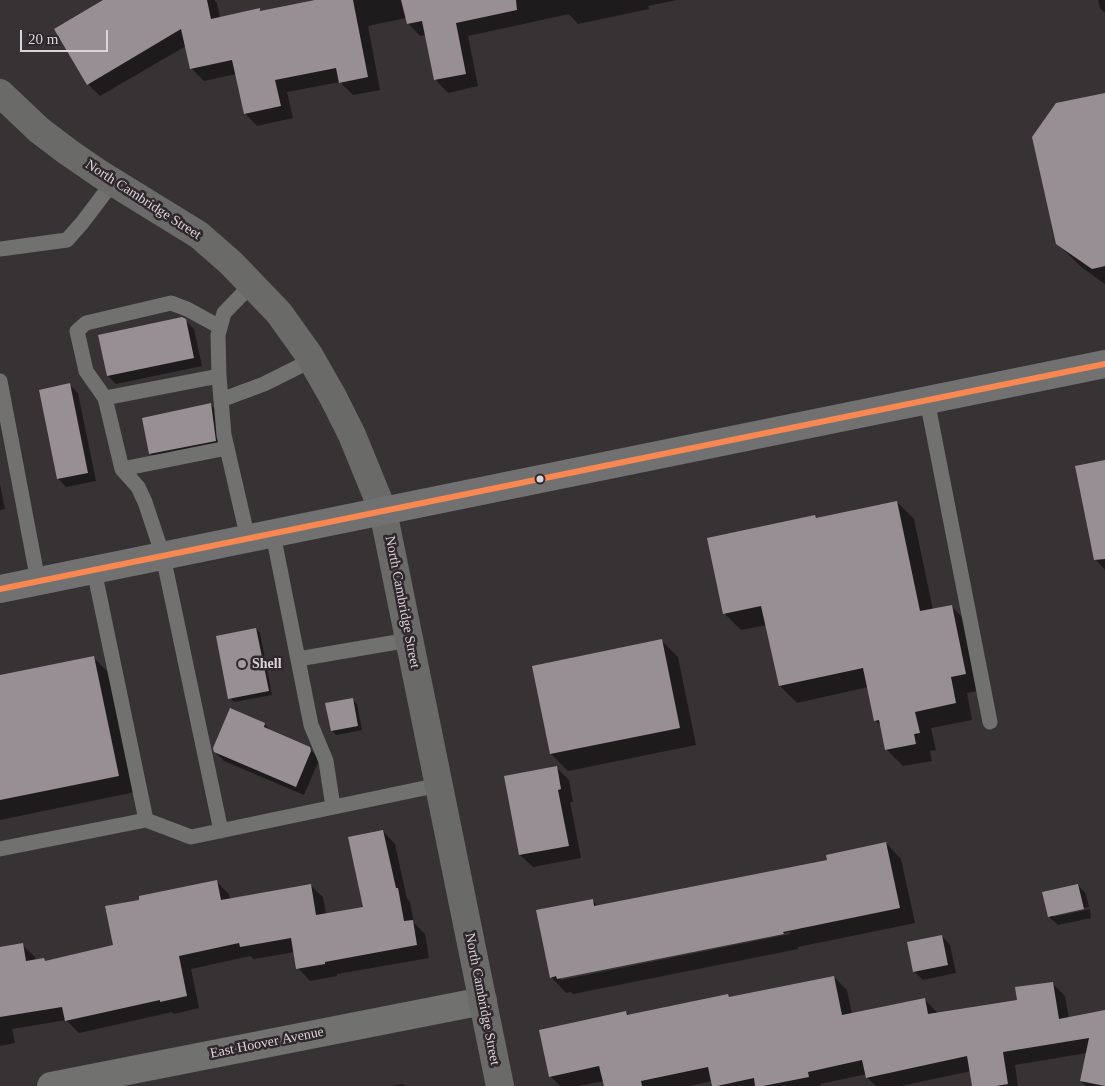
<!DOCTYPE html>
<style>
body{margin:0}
#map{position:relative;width:1105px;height:1086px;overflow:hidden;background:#373335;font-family:Georgia,serif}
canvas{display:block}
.scale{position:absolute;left:20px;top:30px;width:88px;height:22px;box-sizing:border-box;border:2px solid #dad5d8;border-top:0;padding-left:6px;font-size:15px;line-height:18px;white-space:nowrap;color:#dad5d8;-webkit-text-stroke:4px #2f272c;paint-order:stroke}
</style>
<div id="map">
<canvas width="1105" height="1086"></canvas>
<div class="scale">20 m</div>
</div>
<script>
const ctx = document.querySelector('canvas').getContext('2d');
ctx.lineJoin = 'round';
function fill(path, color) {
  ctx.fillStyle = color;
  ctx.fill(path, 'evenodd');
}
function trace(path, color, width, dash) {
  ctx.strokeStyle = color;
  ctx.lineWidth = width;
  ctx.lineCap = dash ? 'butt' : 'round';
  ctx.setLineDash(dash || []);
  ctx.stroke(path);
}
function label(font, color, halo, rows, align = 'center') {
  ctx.font = font + ' Georgia,serif';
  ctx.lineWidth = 5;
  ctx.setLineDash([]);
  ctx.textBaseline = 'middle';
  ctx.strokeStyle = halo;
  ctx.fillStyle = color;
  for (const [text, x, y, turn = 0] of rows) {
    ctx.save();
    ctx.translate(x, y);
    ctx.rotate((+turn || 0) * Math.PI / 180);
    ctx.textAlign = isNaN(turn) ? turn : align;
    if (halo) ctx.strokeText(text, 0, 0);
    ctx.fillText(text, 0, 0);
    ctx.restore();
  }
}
fill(new Path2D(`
 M105,0h109l3,3 3,15 39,-8 3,2 58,-12h357l-29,6 1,3 -71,15 -9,-10 -101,22 10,50 -30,7 -12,-13 -10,-45 -6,1 -12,-13 -2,-5 -38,8 12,64 -27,5 -13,-13 -53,10 6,26 -36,8 -12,-13 -9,-39 -32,7 -13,-13 -5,-22 -86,50 -12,-12z
 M1098,0h7v13l-5,-5z
 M1105,94v190l-24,-17 -24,-24z
 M185,320l9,9 8,37 -86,18 -8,-8z
 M70,385l8,8 18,88 -30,6 -8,-9z
 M211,405l4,4 4,35 -65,13 -4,-4z
 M1105,461v109l-9,-10 -20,-93z
 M0,484l5,25 -5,1z
 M897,502l17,17 19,91 18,-4 17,17 14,67 -15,3 5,27 -41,8 5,22 -6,1 2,10 -29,5 -16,-16 -5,-23 -7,-7 -7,-33 -71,16 -17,-17 -13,-61 -26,5 -17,-17 91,-97 3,3z
 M256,629l4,4 12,62 -38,7 -4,-4z
 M661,640l17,17 18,88 -128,26 -17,-17 -18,-87z
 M94,658l16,16 25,118 -135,28v-144z
 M353,700l4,4 5,26 -26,5 -4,-4z
 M264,724l8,8 37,16 9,9 1,3 -15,35 -80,-34 -9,-9z
 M556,767l13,13 4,22h-3l11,56 -48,9 -13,-12z
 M383,831l12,13 12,55 3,3 4,21 11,11 4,24 -92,16v2l-27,5 -12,-13 -3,-16 -41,7 -4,-3 -59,13 8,39 -25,6 -2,-2 -93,21 -13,-13 -54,9 3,14 -15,3v-97l22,-4 13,12 1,4 10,1 68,-16 27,-45 75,-20 13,13 1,5 80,-14 13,12 3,18 38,-7z
 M886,843l15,16 14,64 -117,24v2l-225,45 -2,-2 -5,1 -15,-16 42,-76 5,5 231,-45zM790,932v2l-229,46v-3z
 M1078,885l8,9 3,13 -36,8v2l37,-8 1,9 -33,7 -9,-8z
 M942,936l8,9 6,28 -33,7 -9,-9z
 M834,977l13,13 5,24 72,-15 13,13 1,2 81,-13 33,-18 13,13 4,23 36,-7v74h-19l-5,-5 6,-28 -72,12 3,21h-45l-2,-15 -70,15h-25l-9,-8v-4l-47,10 1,2h-108l-1,-5 -23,5h-84l-1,-5 -26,5h-18l-10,-10 76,-64 4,4 98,-21 2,3z
 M403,1084l2,2h-14z`), '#0007');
fill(new Path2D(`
 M103,0h104l4,19 49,-11v3l55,-11h38l15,77 -29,6 -3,-15 -61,12 6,26 -37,8 -12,-54 -42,9 -9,-40 -94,56 -33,-56z
 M401,0h115l1,10 -61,13 10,51 -32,6 -12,-59 -15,3z
 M1105,93v173l-13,3 -36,-25 -24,-107 24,-34z
 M182,317l4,2 8,39 -87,18 -9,-41z
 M70,383l18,90 -31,6 -18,-89z
 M211,403l5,38 -67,13 -7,-36z
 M1105,460v99l-11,1 -19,-94z
 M897,501l23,110 32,-6 14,69 -15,3 5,26 -41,9 5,21 -6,1 2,10 -31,6 -6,-30 -5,1 -11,-53 -84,18 -18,-80 -38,8 -16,-76 108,-23 1,3z
 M256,628l13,63 -41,8 -12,-63z
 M662,639l18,89 -130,26 -18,-88z
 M94,656l25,120 -119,24v-125z
 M353,698l5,28 -27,5 -6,-28z
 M230,708l35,15 -1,4 46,20 1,4 -15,36 -82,-35 -1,-4z
 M557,766l4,23 -3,1 11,56 -50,9 -15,-79z
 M383,830l13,58h2l6,33 9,-1 4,25 -92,17v2l-29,5 -5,-31 -51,9 -1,-4 -60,13 8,40 -27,6v-2l-95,21 -3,-14 -62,10v-70l23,-4 3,18 18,-3 1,3 68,-16 -8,-39 34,-6v-4l78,-16 4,20 90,-16 5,31 47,-8 -15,-70z
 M886,842l14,66 -117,24 1,2 -227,45 -1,-3 -6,2 -14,-68 57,-11 1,7 233,-46 -1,-5z
 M1078,884l6,25 -36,8 -6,-25z
 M942,935l6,30 -35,7 -6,-30z
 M834,976l8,39 83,-17 3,16 89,-14 -2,-13 38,-5 6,37 46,-9v76l-25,-5 9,-43 -86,14 5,32 -12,2h-24l-5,-30 -101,22 -4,-18 -54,12 1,5 -46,9h-8l-1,-8 -37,8h-5l-4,-19 -67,14 1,5h-38l-5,-20 -50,11 -10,-47 87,-19 1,4 101,-21 1,3z`), '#978f94');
trace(new Path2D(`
 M0,249l67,-9 15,-17 31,-41
 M219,376l5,59 24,104
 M0,381l38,200
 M105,398l-19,-27 -9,-40 9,-8 85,-20 16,6 33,18
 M221,400l43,-16 48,-24
 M927,400l63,322
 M122,469l105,-21
 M273,534l38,191 15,36 7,46
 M94,570l52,250
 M298,659l111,-19
 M221,831l-58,-275 -18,-54 -7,-15 -16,-18 -17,-71 114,-22 -1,-41 6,-22 28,-29
 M0,849l146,-29 45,17 248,-52`), '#717170', 15);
trace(new Path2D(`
 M51,1086l432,-85`), '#717170', 28);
trace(new Path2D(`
 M0,93l39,37 29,22 32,22 99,61 32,28 48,50 30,42 24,42 19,38 31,76 117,575`), '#6a6a69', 28);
trace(new Path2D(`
 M0,589l1105,-225`), '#727171', 28);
trace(new Path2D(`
 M0,589l1105,-225`), '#f88751', 6);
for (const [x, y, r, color] of [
 [540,479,4.5,"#dad5d8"],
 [242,664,5,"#a19c9f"]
]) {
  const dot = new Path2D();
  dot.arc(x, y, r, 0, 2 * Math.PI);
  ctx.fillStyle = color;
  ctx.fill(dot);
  trace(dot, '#2f272c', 2);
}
label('14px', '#dad5d8', '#2f272c', [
 ["North Cambridge Street",143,200,33],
 ["North Cambridge Street",402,602,79],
 ["North Cambridge Street",482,999,79],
 ["East Hoover Avenue",267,1043,-11]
]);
label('bold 14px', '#dad5d8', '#2f272c', [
 ["Shell",252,664]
], 'left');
</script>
